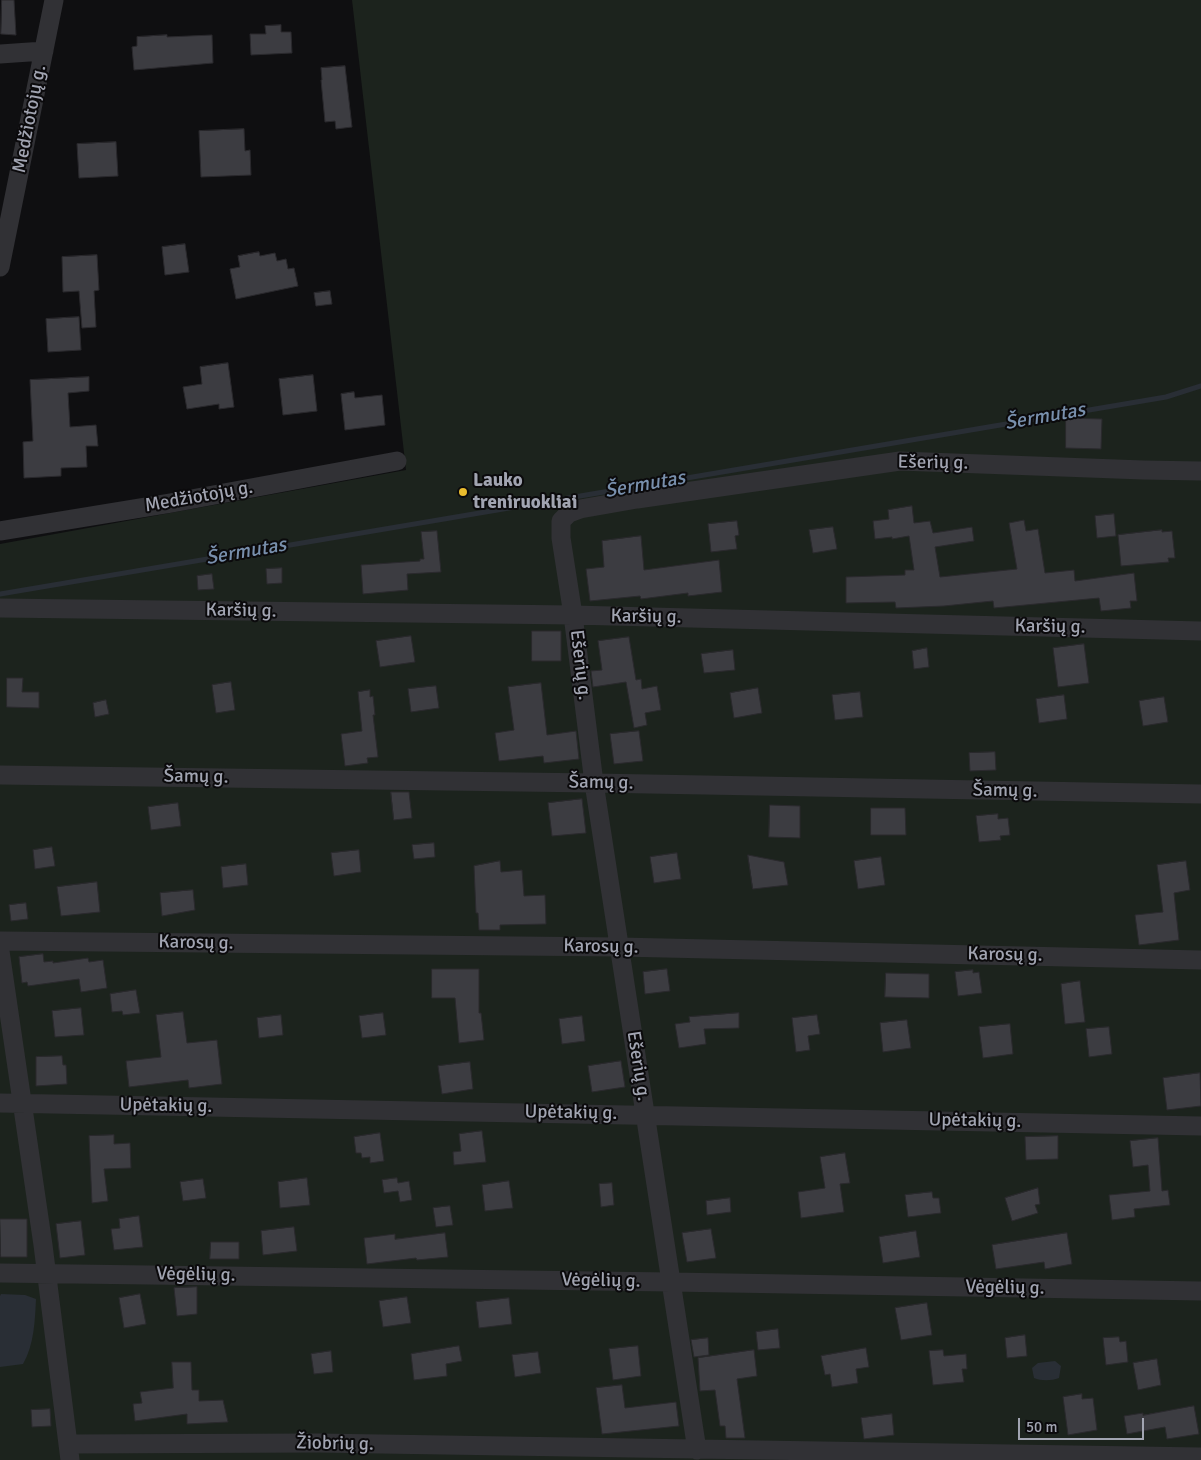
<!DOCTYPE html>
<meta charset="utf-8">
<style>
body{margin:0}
#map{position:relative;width:1201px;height:1460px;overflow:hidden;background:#0f0f11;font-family:Signika,sans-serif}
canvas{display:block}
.scale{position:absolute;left:1018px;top:1418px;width:126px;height:22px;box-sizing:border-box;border:2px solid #a1a4b1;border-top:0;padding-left:6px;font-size:15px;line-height:18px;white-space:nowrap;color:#a1a4b1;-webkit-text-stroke:4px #0b0a0c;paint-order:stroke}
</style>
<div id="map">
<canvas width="1201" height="1460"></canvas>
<div class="scale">50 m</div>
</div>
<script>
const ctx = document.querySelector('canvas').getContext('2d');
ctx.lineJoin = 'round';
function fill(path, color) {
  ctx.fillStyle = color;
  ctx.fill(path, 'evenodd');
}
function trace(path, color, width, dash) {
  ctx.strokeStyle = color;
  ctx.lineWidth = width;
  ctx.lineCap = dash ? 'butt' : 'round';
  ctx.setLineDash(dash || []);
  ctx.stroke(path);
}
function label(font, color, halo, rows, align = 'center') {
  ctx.font = font + ' Signika,sans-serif';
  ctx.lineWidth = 4;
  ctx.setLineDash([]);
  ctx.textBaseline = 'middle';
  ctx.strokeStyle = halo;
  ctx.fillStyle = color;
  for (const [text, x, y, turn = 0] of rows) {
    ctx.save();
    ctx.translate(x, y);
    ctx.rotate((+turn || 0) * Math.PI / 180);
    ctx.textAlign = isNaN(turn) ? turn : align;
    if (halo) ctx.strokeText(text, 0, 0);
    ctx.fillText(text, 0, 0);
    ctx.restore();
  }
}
fill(new Path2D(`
 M352,0h849v1460h-1201v-916l406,-74z`), '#1c231d');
fill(new Path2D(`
 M1,1294l24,1 11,4c-1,22 -2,46 -13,65l-23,3v-71z
 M1055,1361l6,5 -2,12c-8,3 -18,3 -25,0l-2,-10 6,-5z`), '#292e35');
trace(new Path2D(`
 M0,594l1166,-197 35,-11`), '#292e35', 5);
const building = new Path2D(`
 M2,0h12l2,35 -15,-1z
 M281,25v7h10l1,21 -41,2 -1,-21h16l-1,-8z
 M167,35v2l45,-2 1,28 -79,7 -2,-23 5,-1v-9z
 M345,66l7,61 -16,2 -1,-8 -10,1 -4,-42h1l-1,-12z
 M244,129l1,22 5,-1 1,25 -50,2 -2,-46z
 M116,142l2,34 -39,2 -2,-34z
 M185,244l4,28 -24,3 -3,-28z
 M259,252l1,4 15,-3 2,8 9,-2 2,10 6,-1 4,18 -62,13 -6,-30 10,-2 -2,-11z
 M97,255l2,35 -5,1 2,36 -14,1 -3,-37 -16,1 -1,-35z
 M330,291l2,13 -16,2 -2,-13z
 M79,317l2,33 -33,2 -2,-33z
 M228,363l6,44 -15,2v-5l-32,5 -4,-22 19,-3 -2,-17z
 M313,375l4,36 -34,4 -4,-36z
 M89,377v14l-21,2 2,34 26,-2 2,21h-12l1,21 -26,1v8l-37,2 -1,-36 10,-1 -3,-61z
 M354,392l1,6 27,-3 3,30 -40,5 -4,-36z
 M1066,418l36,1 -1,30 -35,-1z
 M912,506l2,17 16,-2 3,12 39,-6 2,14 -39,6 5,30 77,-8 -8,-46 15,-3 2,11 12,-2 7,44 29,-3 1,11 59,-8 3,28h-7l1,7 -30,3 -2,-13 -105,10 -1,-7 -49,5 -48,2 -1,-6 -49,1v-26l59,-2v-5h9l-5,-34 -17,3v-2l-17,2 -2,-18 16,-2 -1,-9z
 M1114,514l2,22 -19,2 -2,-22z
 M737,521l2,14 -4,1 2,13 -26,3 -3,-28z
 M833,527l4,22 -24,4 -4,-23z
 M1162,530v2l10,-1 3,27h-7l1,4 -48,4 -3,-31z
 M437,531l4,41 -34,2 1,16 -45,4 -2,-29 59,-4v-2h4l-3,-27z
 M641,536l3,34 75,-10 3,32 -34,4v-3l-47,6 -1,-3 -50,5 -4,-32 18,-2 -2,-26z
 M282,568v15l-15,1 -1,-15z
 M212,574l2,15 -16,1 -1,-14z
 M532,631h29v30h-29z
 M411,636l4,26 -35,5 -4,-26z
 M629,637l7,43 5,-1 1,10 15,-3 4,24 -16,3 2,12 -13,3 -8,-46 -33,5 -2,-16 11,-1 -4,-29z
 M1084,644l5,39 -31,4 -5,-39z
 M927,648l2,19 -15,2 -2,-18z
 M733,650l2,20 -31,3 -3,-19z
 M7,678h16l-1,14h17v16l-32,-1z
 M231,682l4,28 -19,3 -4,-28z
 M541,683l6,52 29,-4 3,28 -35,4 -1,-7 -44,5 -4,-28 19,-3 -6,-43z
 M436,686l3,22 -28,4 -3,-23z
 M758,688l4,25 -28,5 -4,-25z
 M370,690v7l3,-1 2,19h-2l5,42 -11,1 1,5 -23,3 -4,-32 21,-3 -4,-39z
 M860,692l3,25 -28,3 -3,-25z
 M1064,695l3,24 -28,4 -3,-24z
 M1164,697l4,25 -25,4 -4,-25z
 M106,700l3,14 -14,3 -2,-14z
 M639,731l4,30 -29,3 -4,-30z
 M995,752l1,18 -26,1 -1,-18z
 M391,792h18l3,26 -18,2z
 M582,799l4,34 -34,3 -4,-33z
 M178,803l3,23 -30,4 -3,-23z
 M770,805l30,1v32l-31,-1z
 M871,808h34l1,27h-35z
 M998,814v5l10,-1 2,17 -10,1 1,4 -22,2 -3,-26z
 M434,843l1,14 -21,2 -2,-14z
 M52,847l3,19 -20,3 -2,-19z
 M359,850l2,22 -27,4 -3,-23z
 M677,853l4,26 -27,4 -4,-26z
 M748,855l36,7 4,23 -35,4z
 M881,857l4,28 -27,4 -4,-28z
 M500,861l1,11 21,-2 2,26 21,-1 1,29 -46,1v5h-21l-1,-17h-2l-2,-47z
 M1186,861l4,29 -16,3 5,47 -40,5 -4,-30 28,-3 -6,-47z
 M246,864l2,21 -25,3 -2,-21z
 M97,882l3,30 -39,4 -4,-29z
 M193,890l2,20 -33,6 -2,-23z
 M26,903l2,16 -17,2 -2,-16z
 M43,954l1,8 9,-1v2l35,-5 1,4 14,-2 4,28 -26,4 -2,-13 -51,7 -1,-4 -5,1 -3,-26z
 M432,969h47v44h2l3,27 -25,3 -4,-45h-23z
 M667,969l3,22 -25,3 -2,-22z
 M973,970v3l6,-1 3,21 -24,3 -3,-24z
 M886,973l43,1v24l-44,-1z
 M1080,981l5,41 -20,2 -4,-40z
 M136,990l4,23 -17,2 -1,-4 -10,1 -2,-18z
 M81,1008l3,27 -29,2 -3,-26z
 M183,1012l4,31 30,-3 5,44 -33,4 -1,-8 -59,7 -3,-26 35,-4 -5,-42z
 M383,1013l3,22 -24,3 -3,-22z
 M739,1013v15l-35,1 2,15 -27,4 -4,-24 15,-2 -1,-5z
 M281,1015l2,20 -24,3 -2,-20z
 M817,1015l3,19 -12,2 2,14 -14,2 -4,-34z
 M582,1016l3,25 -23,3 -3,-25z
 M907,1020l4,28 -28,4 -3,-29z
 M1010,1024l3,30 -30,4 -4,-31z
 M1109,1027l3,27 -23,3 -3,-28z
 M62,1056l1,9h3l1,19 -31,2v-29z
 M621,1061l4,26 -33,5 -4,-26z
 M470,1062l3,27 -31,5 -4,-28z
 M1200,1073l1,33 -34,4 -4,-32z
 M482,1131l4,31 -32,3 -1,-13 8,-1 -2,-17z
 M380,1133l4,28 -14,2v-6l-8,1 -1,-5h-5l-2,-16z
 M114,1135v9l16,-1 1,25 -27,1 4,32 -16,2 -3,-67z
 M1058,1136v23l-32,1 -1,-23z
 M1158,1138l4,53 6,-1 2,15 -36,4 1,8 -23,3 -3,-25 41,-4 -2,-26 -15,2 -3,-26z
 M845,1153l5,30 -10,1 4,28 -43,6 -3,-26 27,-4 -5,-31z
 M307,1178l3,27 -30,3 -2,-26z
 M397,1178l1,5 11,-2 3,19 -12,2 -2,-11 -14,2 -2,-13z
 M203,1179l3,19 -23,3 -3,-19z
 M509,1181l4,27 -28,3 -3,-26z
 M612,1183l2,22 -13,2 -2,-23z
 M1038,1188l2,16 -5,1 3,8 -26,8 -7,-23z
 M932,1192l1,6h6l2,15 -33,4 -3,-22z
 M730,1198l1,14 -24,3 -1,-14z
 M450,1206l3,19 -17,2 -3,-19z
 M139,1216l4,31 -29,3 -3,-21 9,-1 -1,-9z
 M0,1219h27v38h-26z
 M81,1221l4,34 -25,3 -4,-34z
 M294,1227l3,24 -34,4 -2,-24z
 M711,1229l5,29 -29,4 -5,-29z
 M916,1231l4,26 -37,6 -4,-26z
 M445,1233l3,24 -31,3 -1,-2 -49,6 -3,-26 31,-4v5z
 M1067,1233l5,31 -27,5 -1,-7 -48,7 -4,-24z
 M211,1242h28v17h-29z
 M197,1287v27l-20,2 -3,-28z
 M140,1294l6,30 -22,4 -5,-30z
 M407,1297l4,26 -28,4 -4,-26z
 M509,1298l3,26 -33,4 -3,-26z
 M927,1303l5,32 -31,5 -6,-32z
 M778,1329l2,19 -22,2 -2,-18z
 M1025,1335l2,21 -20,2 -2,-20z
 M1119,1337l1,5 6,-1 2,21 -22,3 -3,-27z
 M708,1338l1,17 -15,2 -3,-17z
 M459,1346l3,15 -16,3 1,12 -33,4 -3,-26z
 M638,1346l3,30 -28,4 -4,-31z
 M866,1348l3,19 -13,2 2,14 -26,4 -2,-13 -5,1 -4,-19z
 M754,1350l3,26 -20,3 8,59h-19l-1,-12h-5l-5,-36 -15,1 -2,-33z
 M943,1350l1,6 22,-2 1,15h-5l2,13 -31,3 -4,-34z
 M331,1351l2,21 -19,2 -3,-20z
 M538,1352l3,21 -26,4 -3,-22z
 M1157,1359l4,26 -23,5 -5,-27z
 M172,1362h19l1,28h7v11l24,-1 5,22 -41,2v-10l-52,7 -2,-17 9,-1 -2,-11 33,-4z
 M622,1385l3,23 51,-6 3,24 -77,8 -6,-46z
 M1082,1394v5l11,-1 4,32 -29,5 -5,-38z
 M1194,1406l5,28 -32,5 -2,-12 -38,7 -3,-18 19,-3v2z
 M50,1409l1,17 -19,1 -1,-17z
 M892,1414l2,21 -30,4 -3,-21z`);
fill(building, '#3c3c41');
trace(building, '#2a292d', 1);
trace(new Path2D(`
 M0,54l44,-3
 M0,267l54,-267
 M0,531l171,-28 226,-42
 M0,608l573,7 628,16
 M0,775l594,8 607,11
 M0,941l620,6 581,13
 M0,951l43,294 27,215
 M0,1103l1201,23
 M0,1273l671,9 530,9
 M68,1444l250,-1 883,14
 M697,1450l-103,-667 -21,-168 -12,-77v-17l8,-8 11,-4 57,-10 263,-38 243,9 58,1`), '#313135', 19);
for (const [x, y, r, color] of [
 [463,492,5,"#eabd2e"]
]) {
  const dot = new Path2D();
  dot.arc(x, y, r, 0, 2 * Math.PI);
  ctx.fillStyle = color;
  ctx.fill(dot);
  trace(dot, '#0b0a0c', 2);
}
label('19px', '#a1a4b1', '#0b0a0c', [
 ["Medžiotojų g.",30,119,-79],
 ["Ešerių g.",933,463,1],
 ["Medžiotojų g.",199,497,-10],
 ["Karšių g.",241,611,1],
 ["Karšių g.",646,617,1],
 ["Karšių g.",1050,627,1],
 ["Ešerių g.",580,665,83],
 ["Šamų g.",196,777,1],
 ["Šamų g.",601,783,1],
 ["Šamų g.",1005,791,1],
 ["Karosų g.",196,943,1],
 ["Karosų g.",601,947,1],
 ["Karosų g.",1005,955,1],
 ["Ešerių g.",638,1066,81],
 ["Upėtakių g.",166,1106,1],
 ["Upėtakių g.",571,1113,1],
 ["Upėtakių g.",975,1121,1],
 ["Vėgėlių g.",196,1275,1],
 ["Vėgėlių g.",601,1281,1],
 ["Vėgėlių g.",1005,1288,1],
 ["Žiobrių g.",335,1444,1]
]);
label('bold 19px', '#a1a4b1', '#0b0a0c', [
 ["Lauko",473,481],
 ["treniruokliai",473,503]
], 'left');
label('italic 20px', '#788fac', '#0b0a0c', [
 ["Šermutas",1045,417,-10],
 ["Šermutas",645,485,-10],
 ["Šermutas",246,552,-10]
]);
</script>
